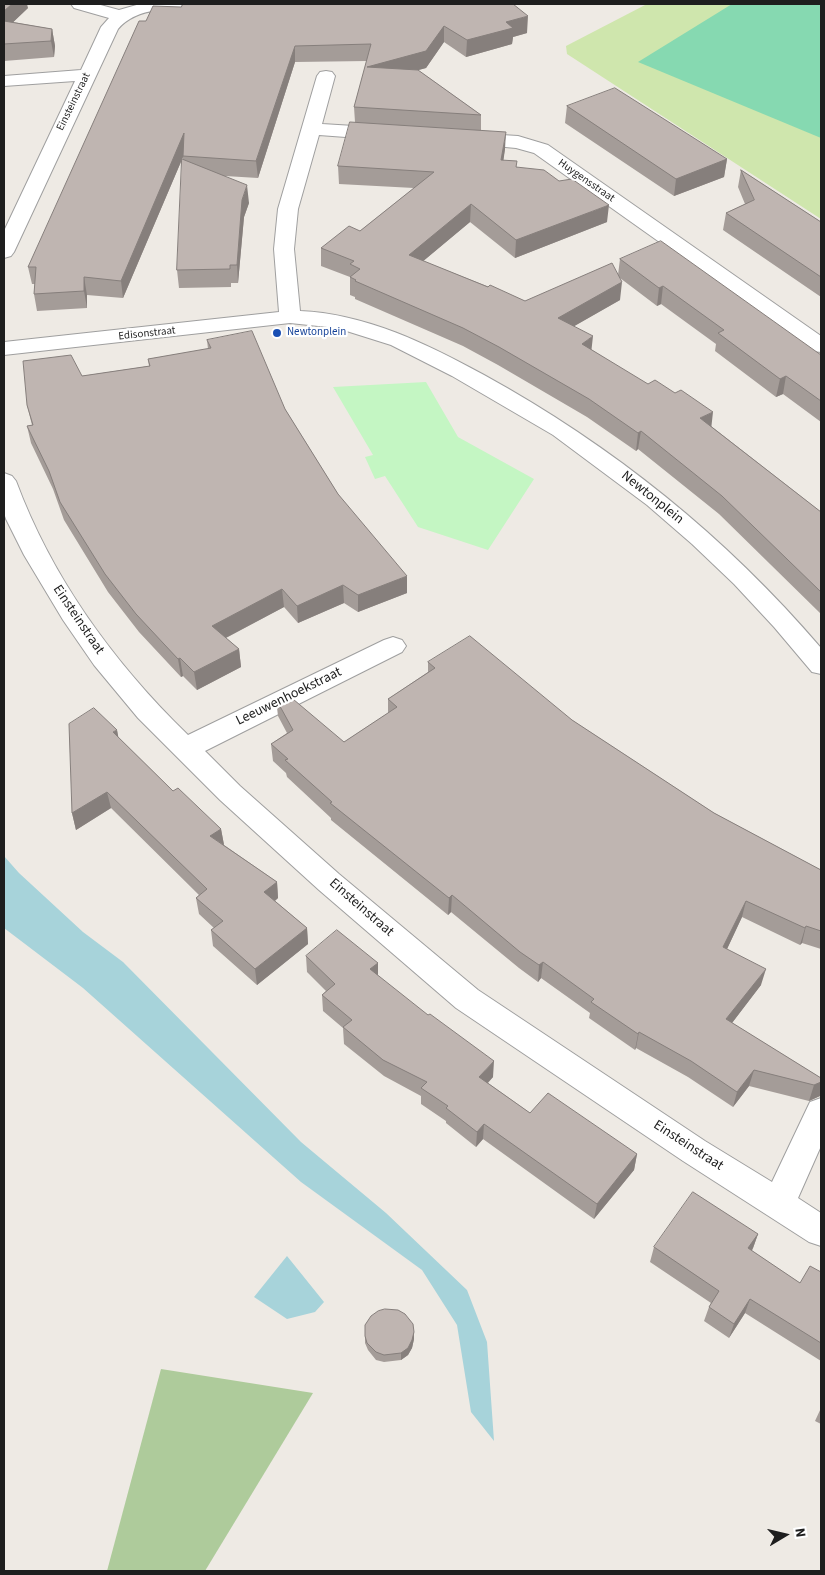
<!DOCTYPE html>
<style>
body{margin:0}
#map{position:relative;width:825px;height:1575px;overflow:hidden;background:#eeeae4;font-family:"Source Sans 3",sans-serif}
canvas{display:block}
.frame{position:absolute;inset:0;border:5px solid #1e1e1e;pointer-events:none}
.north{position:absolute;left:760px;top:1510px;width:50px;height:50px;-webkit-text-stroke:4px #fff;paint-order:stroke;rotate:81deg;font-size:14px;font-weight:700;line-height:20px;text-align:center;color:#1e1e1e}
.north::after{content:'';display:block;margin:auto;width:18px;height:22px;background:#1e1e1e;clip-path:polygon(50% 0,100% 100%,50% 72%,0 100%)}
</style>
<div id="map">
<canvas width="825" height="1575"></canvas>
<div class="frame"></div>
<div class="north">N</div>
</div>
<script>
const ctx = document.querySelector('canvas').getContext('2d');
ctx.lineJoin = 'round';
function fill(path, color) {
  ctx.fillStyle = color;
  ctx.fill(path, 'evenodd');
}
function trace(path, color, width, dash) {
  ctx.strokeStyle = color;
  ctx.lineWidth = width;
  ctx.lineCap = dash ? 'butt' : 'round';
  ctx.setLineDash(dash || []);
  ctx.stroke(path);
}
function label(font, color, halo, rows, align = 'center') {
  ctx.font = font + ' "Source Sans 3",sans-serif';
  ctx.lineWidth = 4.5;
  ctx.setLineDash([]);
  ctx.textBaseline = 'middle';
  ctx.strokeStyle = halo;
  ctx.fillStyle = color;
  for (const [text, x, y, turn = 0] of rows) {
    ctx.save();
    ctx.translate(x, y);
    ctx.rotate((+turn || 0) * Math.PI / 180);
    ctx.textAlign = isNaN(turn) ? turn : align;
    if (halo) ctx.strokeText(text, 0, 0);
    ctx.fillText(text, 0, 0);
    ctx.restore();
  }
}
fill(new Path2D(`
 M647,4h174v215l-254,-165 -1,-8z`), '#cfe6ad');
fill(new Path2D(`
 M161,1369l152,24 -108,178h-98z`), '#aecb9b');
fill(new Path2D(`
 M426,382l32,55 76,42 -46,71 -70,-23 -33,-51 -10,3 -10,-22 8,-2 -40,-68z`), '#c4f6c3');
fill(new Path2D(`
 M732,4h89v134l-183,-76z`), '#86d9b1');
fill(new Path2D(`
 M4,856l15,17 64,59 40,30 178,180 85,71 81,77 20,52 7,99 -23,-29 -14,-87 -35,-55 -121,-88 -218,-194 -79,-60z
 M287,1256l37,46 -9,10 -28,7 -33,-22z`), '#a7d3da');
const minor = new Path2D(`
 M71,4h26l22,6 21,-6h84l3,3 -3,4 -6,1c-31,-2 -77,-10 -100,17l-104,223 -3,4 -7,2v-27l71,-150 -71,5v-10l77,-6 20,-43 8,-9 -35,-10z
 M326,71l6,1 3,4 -13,48 64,4 7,2 2,4 -2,4 -7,2 -67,-5 -21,74 -4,40 6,62c67,3 127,33 184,64 129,71 242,162 337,273v26l-9,-2 -38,-45 -40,-43 -42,-40 -45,-39 -94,-70 -101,-59 -61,-31 -54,-17 -47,-5 -286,32v-13l275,-30 -5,-63 4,-40 39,-133 3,-4z
 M469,133l49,3 30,9 273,191v16l-8,-1 -279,-198 -18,-5 -54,-5 -2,-4 2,-4z
 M4,473l8,3 4,5c36,97 98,182 172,254l196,-95 9,-3 9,3 4,6 -4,6 -197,99 35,35 99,88 139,116 227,151 67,41 38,-80 11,-4v48l-23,52 23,15v33l-12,-4 -126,-81 -227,-153 -137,-118 -99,-90 -82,-82 -44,-53 -31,-45 -39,-65 -18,-36 -2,-6z`);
trace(minor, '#9f9f9f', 2);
fill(minor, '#fff');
fill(new Path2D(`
 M4,4l24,4 -15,14 39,7 3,17 -1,11 -50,4z
 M183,4h330l14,29 -14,4 -1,7 -46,13 -22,-15 -18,26 -8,2 63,45v15l24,19 -2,11 14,7 90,55 -92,36 -45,-36 -47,39 102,40 93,-26 2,-16 201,96v67l-38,-28 -7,3 -61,-46 1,-7 -55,-40 -4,2 -37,-28v22l-46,26 18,24 119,76 110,86v102l-102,-100 -81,-65 -2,2 -49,-34 -89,-52 -35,-19 -108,-47v-2l-5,-2v-18l-29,-11v-18l39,-17 54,-43 -75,-4 -1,-18 17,-44 -1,-15 13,-46 -72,1 -37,116 -33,-2 24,27 -5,14 -6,66h-7v4l-52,1 -2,-18 6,-113 -60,141 -36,-3v13l-50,3 -3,-17 1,-10h-3l-4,-17 118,-246 35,-14z
 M567,106l160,53 -3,18 -50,19 -109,-73z
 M741,170l80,52v75l-98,-67 3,-17 19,-9 -7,-17z
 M207,340l78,69 53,85 69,99 -49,19 -14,-9 -46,20 -14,-16 -58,31 13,11 2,18 -44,23 -14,-14 -2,1 -42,-45 -31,-40 -44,-72 -11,-31 -22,-46 -4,-17 5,-1 -5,-20 55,-29 67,-10 -1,-7 60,-10z
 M428,662l144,58 142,93 107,57v79l-19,-6 -2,2 -58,-28 -15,32 34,36 -29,38 89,55v15l-1,3 -11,5 -60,-15 -16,21 -45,-30 -52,-29 -1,2 -46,-32 1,-5 -49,-35 -3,4 -19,-14 -68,-56 -3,3 -117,-95v-2l-44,-41 -1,-4 -13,-12 -2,-17 16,-11 -9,-17 -2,-17 68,43 44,-29v-14l40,-27z
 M117,730l1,7 55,54 48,38 3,16 53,37 1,16 -3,3 32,27 1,16 -51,41 -44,-39 -2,-16 3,-2 -15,-14 -3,-16 3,-3 -88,-87 -35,22 -4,-17z
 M306,956l72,7v13l115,101 -5,6 42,30 107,41 -3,16 -40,49 -111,-80 -7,8 -30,-24v-2l-25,-17v-8l-37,-20 -40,-32 -1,-16 -20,-17 -1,-16 4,-4 -19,-19z
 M758,1234l-5,14 -1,3 48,32 21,-11v89l-76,-48 -16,25 -25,-17 5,-14 2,-4 -61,-41 4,-15z
 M414,1332v7l-2,9 -4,7 -7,5 -17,2 -8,-2 -8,-10 -3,-7v-7z
 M821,1408v16l-6,-3z`), '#a49c98');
fill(new Path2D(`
 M12,4h15l1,4 -24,23v-20z
 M528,16l-1,17 -14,4 -1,7 -46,13 1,-17 39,-18z
 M444,26v16l-18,26 -59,16v-17z
 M52,29l3,17 -1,11 -3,-16z
 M295,46v16l-37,116 -2,-17z
 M506,132l-1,17 -4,29v-18z
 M184,133l2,17 -63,148 -2,-17z
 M727,159l-3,18 -50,19 2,-17z
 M247,185l2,18 -5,14 -6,66 -1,-18 5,-65z
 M471,204l-1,18 -61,51v-18z
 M609,205l-2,17 -92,36 1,-18z
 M84,277l3,18v13l-3,-17z
 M622,282l-2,18 -63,36 1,-18z
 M663,286l-2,18 -4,2 2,-18z
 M593,336l-2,18 -9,-10z
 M786,376l-3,18 -7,3 4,-18z
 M713,412l-2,18 -11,-12z
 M641,431l-3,18 -2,2 2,-18z
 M407,576v17l-49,19v-17z
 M343,585l1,18 -46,20 -1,-17z
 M282,589l2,18 -70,37 -2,-18z
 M239,649l2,18 -44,23 -3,-18z
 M180,658l3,18 -2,1 -3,-18z
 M117,730l3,16 -7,-14z
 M107,792l4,16 -35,22 -4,-17z
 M221,829l3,16 -14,-9z
 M277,882l1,16 -12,10 -2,-16z
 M452,895l-1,17 -3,3 1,-17z
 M746,901l-4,16 -22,47 3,-17z
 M806,926l-4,17 -2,2 5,-17z
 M307,928l1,16 -51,41 -2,-16z
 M543,962l-2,16 -3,4 1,-17z
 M378,963v17l-8,-11z
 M766,969l-5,16 -39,51 4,-17z
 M639,1032l-3,16 -1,2 3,-16z
 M494,1061l-1,16 -15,16 1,-16z
 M754,1070l-5,16 -16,21 4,-15z
 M821,1082v11l-1,3 -11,5 5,-16z
 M484,1124l-1,15 -7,8 1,-15z
 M637,1154l-3,16 -40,49 3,-15z
 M758,1234l-5,14 -10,15 5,-15z
 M750,1299l-5,14 -16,25 5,-14z
 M414,1332v7l-2,9 -4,7 -7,5v-7z`), '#867f7c');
const building = new Path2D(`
 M4,4h8l-8,7z
 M183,4h330l15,12 -22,6 7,6 -46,12 -23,-14 -18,25 -59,16 51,3 63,45 -127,-8 17,-63 -76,2 -39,115 -73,-5 1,-23 -63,148 -37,-4v14l-50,3 2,-27h-8l111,-246h7l7,-15 28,1z
 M4,21l48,8 -1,12 -47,3z
 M615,88l112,71 -51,20 -109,-73z
 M350,122l156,10 -5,28 16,1 -1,6 28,3 15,11 13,-2 37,26 -93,35 -45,-36 -62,51 79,32 2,-2 35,16 87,-38 10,19 -64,36 35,18 -11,8 66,40 7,-4 20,13 6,-3 32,22 -13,6 121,94v2h-1l1,1v77l-99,-96 -81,-65 -3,2 -49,-34 -90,-52 -36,-19 -108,-47 1,-1 -6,-3 10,-8 -10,-5 4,-3 -33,-13 28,-22 11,5 74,-59 -96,-6z
 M182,159l65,26 -5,15 -5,65h-7v4l-53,1z
 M741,170l80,52v55l-95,-64 28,-13z
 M661,241l160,114v46l-35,-25 -6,3 -62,-46 6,-3 -61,-44 -4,2 -39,-29z
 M252,331l33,78 53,85 69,82 -49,19 -15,-10 -46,21 -15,-17 -70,37 27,23 -45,23 -14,-14 -2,1 -42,-45 -31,-40 -45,-72 -11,-31 -22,-45 6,-1 -6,-20 -4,-44 48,-6 11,21 68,-10 -2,-7 63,-11 -4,-8z
 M470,636l102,84 142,93 107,57v61l-15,-5 -1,2 -59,-27 -23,46 43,22 -40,50 95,59v4l-7,3 -60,-15 -17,22 -46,-31 -52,-29 -1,2 -47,-32 3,-3 -51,-37 -4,3 -19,-13 -68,-57 -3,3 -119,-95 2,-1 -47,-42 3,-1 -17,-15 22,-14 -17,-31 11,-5 57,48 53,-35 -9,-8 47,-31 -7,-6z
 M94,708l23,22 -4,2 60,59 5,-3 43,41 -11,7 67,46 -13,10 43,36 -52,41 -44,-39 12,-9 -27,-23 11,-9 -100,-97 -35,21 -3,-89z
 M337,930l41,33 -8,6 58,46 2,-1 64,47 -15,16 51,36 18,-20 89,61 -40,50 -113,-80 -7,8 -31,-24 2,-2 -27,-18 6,-6 -44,-22 -40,-33 9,-7 -30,-25 13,-11 -29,-28z
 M693,1192l65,42 -10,14 52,35 10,-17 11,6v71l-71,-44 -16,25 -25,-17 10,-16 -65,-44z
 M385,1309l13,1 7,4 8,10 1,8 -2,8 -4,8 -7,5 -17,2 -8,-3 -9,-9 -2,-7v-11l6,-9 7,-5z`);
fill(building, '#bfb5b1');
trace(building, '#867f7c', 1);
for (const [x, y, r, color] of [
 [277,333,5,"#1a4fb4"]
]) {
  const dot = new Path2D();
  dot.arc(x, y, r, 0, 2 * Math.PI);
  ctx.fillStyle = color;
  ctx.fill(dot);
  trace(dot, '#fff', 2);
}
label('11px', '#1e1e1e', '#fff', [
 ["Einsteinstraat",74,102,-64],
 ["Huygensstraat",586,181,35],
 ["Edisonstraat",147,334,-6]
]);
label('11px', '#164399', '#fff', [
 ["Newtonplein",287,333]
], 'left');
label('14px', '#1e1e1e', '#fff', [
 ["Newtonplein",652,498,39],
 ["Einsteinstraat",78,620,56],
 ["Leeuwenhoekstraat",289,697,-26],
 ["Einsteinstraat",361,908,41],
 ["Einsteinstraat",688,1146,33]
]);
</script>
